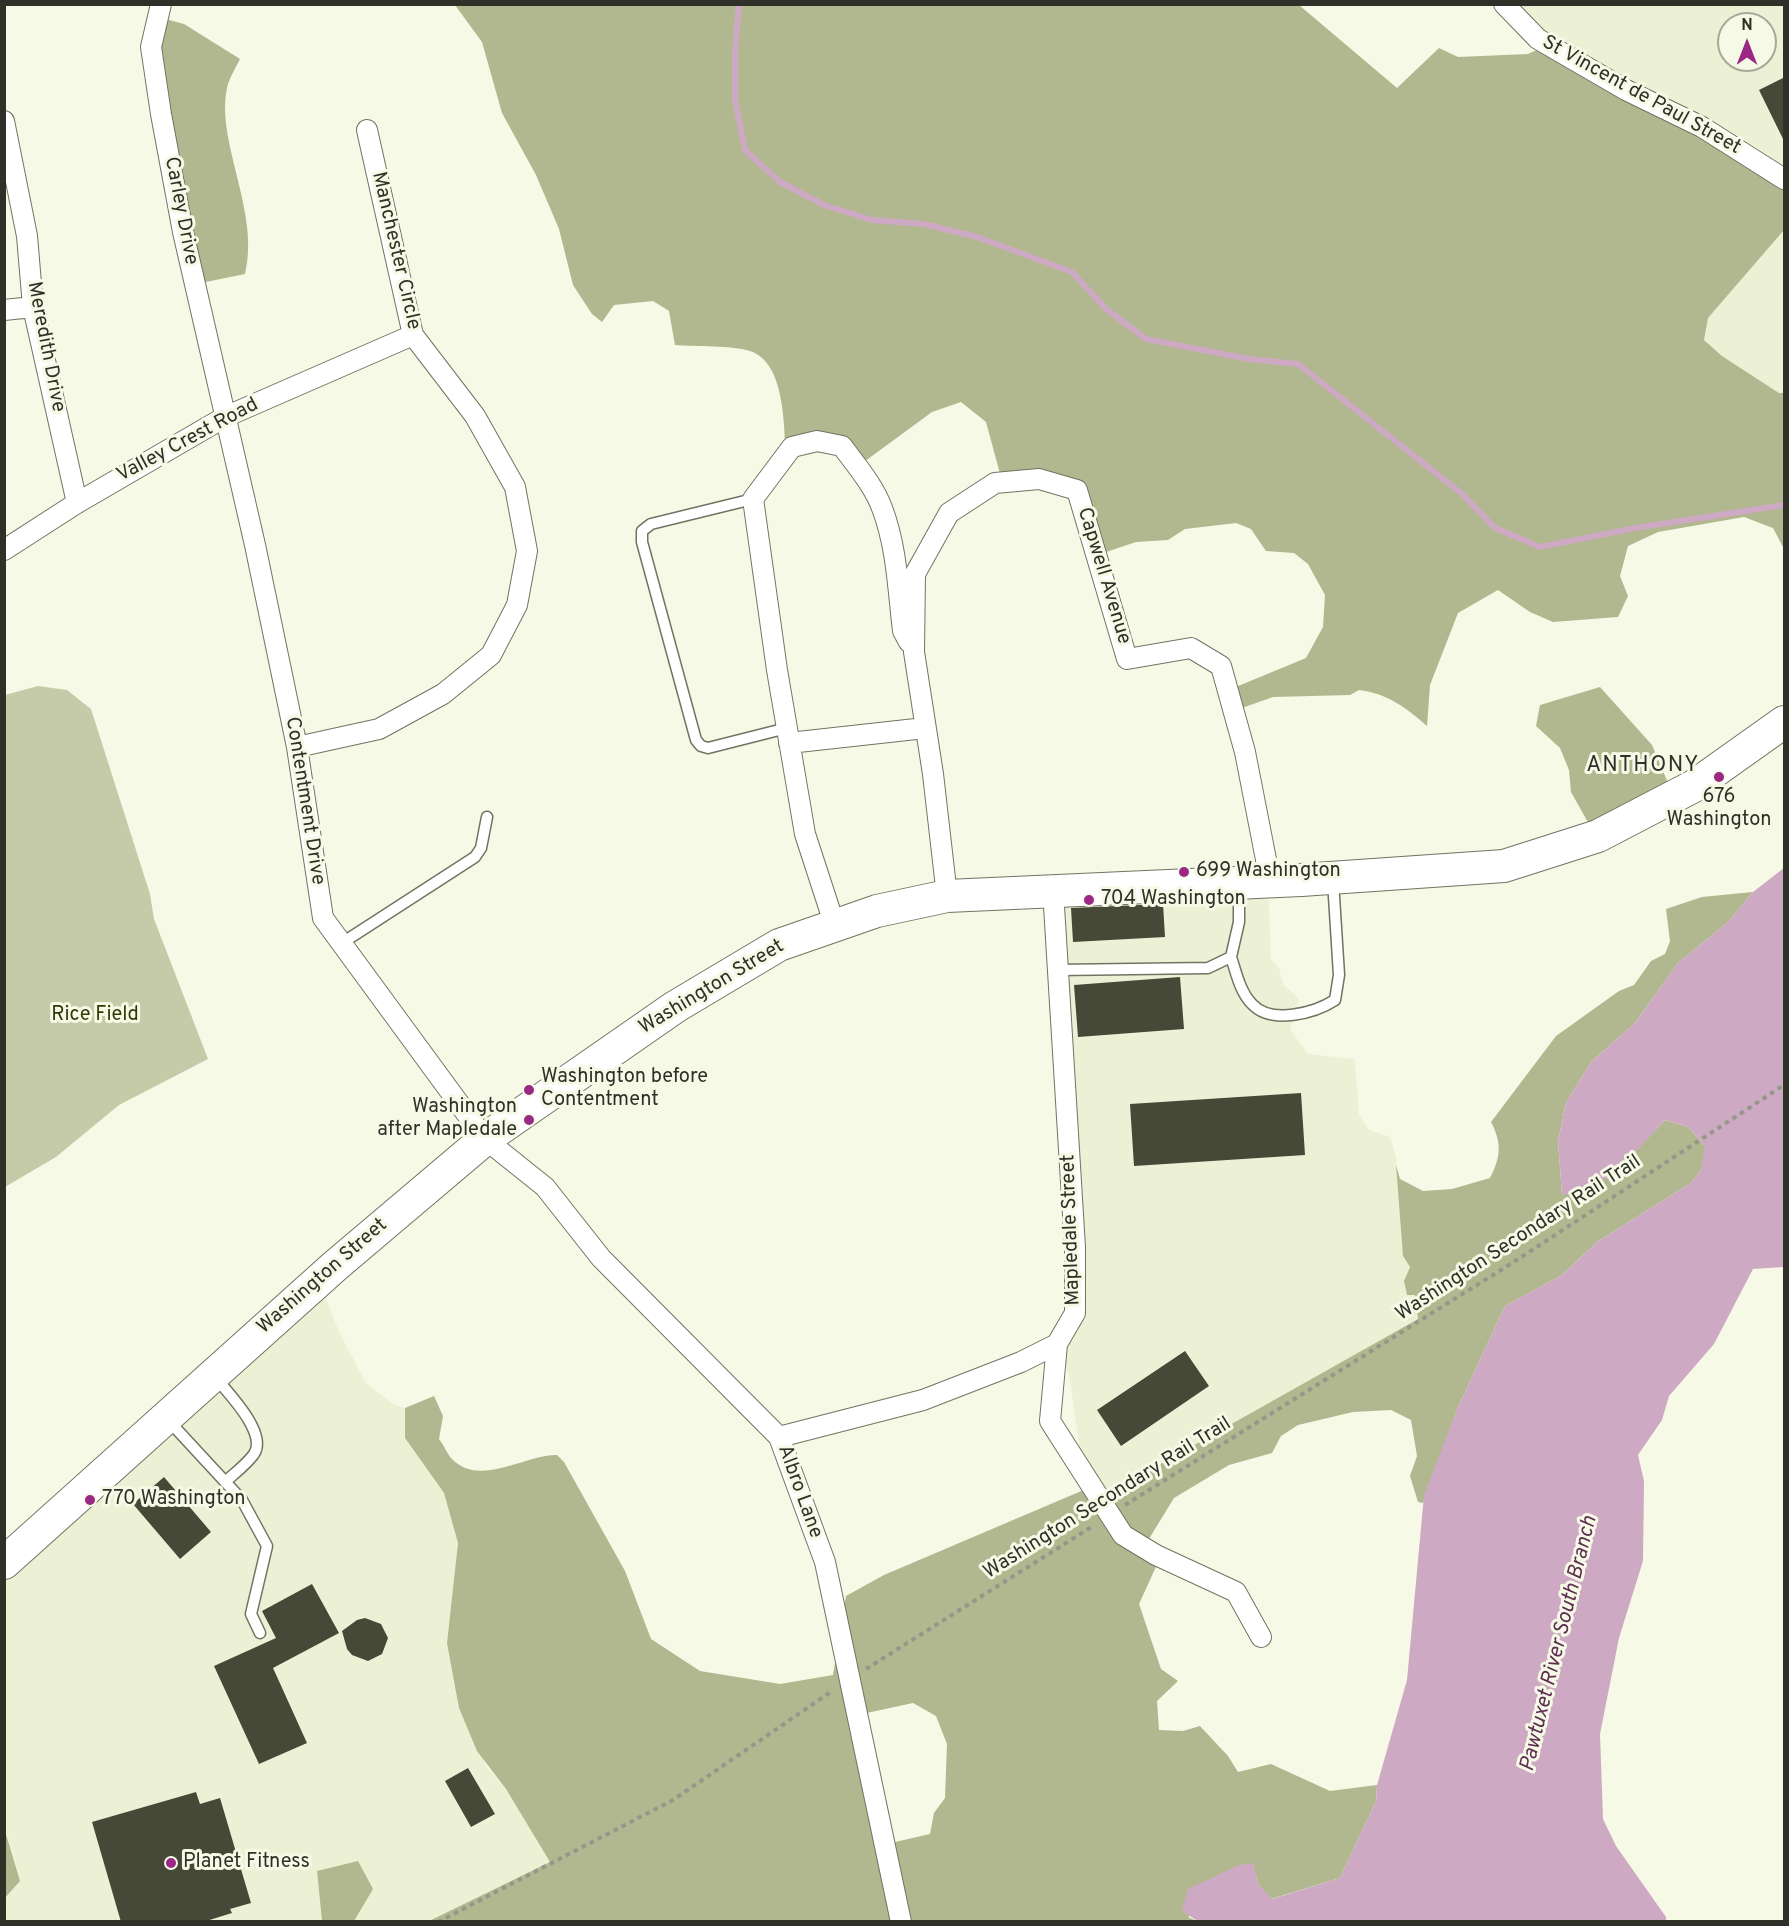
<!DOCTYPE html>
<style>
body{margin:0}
#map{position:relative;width:1789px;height:1926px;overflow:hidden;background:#f6f9e5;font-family:Overpass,sans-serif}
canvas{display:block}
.frame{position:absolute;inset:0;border:6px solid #2f3129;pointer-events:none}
.north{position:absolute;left:1717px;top:12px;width:60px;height:60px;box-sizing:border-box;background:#f6f9e5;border:2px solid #a6a99a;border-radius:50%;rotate:0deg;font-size:16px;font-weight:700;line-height:24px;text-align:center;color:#2f3129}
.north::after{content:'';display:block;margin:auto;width:21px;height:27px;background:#9b2885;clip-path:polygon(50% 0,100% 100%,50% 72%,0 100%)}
</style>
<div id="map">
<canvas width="1789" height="1926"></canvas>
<div class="frame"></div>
<div class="north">N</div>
</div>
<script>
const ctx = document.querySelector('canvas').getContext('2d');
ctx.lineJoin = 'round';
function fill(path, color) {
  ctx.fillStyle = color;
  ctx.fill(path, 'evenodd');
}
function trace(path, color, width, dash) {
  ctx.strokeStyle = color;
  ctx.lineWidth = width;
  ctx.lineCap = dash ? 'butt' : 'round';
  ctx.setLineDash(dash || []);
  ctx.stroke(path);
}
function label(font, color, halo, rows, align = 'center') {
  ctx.font = font + ' Overpass,sans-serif';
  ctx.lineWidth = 6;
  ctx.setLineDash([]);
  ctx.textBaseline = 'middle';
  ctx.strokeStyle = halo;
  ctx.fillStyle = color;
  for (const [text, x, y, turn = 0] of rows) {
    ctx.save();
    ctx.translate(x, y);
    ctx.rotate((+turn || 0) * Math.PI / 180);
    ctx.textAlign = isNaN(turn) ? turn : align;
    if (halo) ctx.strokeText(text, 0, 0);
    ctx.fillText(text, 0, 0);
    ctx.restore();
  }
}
fill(new Path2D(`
 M1507,5h277v173l-233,-133zM1729,24h36v36h-36z
 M1784,230v163h-5l-57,-37 -18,-15 4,-23z
 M1268,882l3,77 8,9 4,16 16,15 -9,30 18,25 47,5 4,56 10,15 21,7 6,20 7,99 7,11 -6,14 3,13 8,1 3,24 -270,152 -42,28 -26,-50 -11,-74 -11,-30 20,-35 -15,-421z
 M322,1288l17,44 27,51 27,21 12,4v30l39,55 14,50 -11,100 38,122 21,24 44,73 -121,59h-75l-37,-50 5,50h-317v-23l15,-18 -15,-53 -1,-266z`), '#ecf1d5');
fill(new Path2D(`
 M38,686l29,4 24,19 59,185 4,25 54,140 -89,46 -63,52 -51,30v-492z`), '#c5cba8');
fill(new Path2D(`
 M455,5h844l98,83 42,-40 19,9 70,-3 15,-7 241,131v52l-76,88 -4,22 18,16 57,37h5v156l-11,-21 -29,-11 -86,15 -30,14 -8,30 8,20 -10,21 -65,5 -23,-10 -32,-22 -40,23 -28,72 -3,41c-20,-18 -41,-33 -68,-36l-9,5 -77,2 -34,12 -8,-20 75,-31 17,-31 2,-32 -17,-31 -14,-11 -28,-2 -15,-22 -15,-6 -51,6 -17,11 -32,2 -33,11 -26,-64 -75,-8 -16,-59 -25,-20 -29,10 -75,55 -18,-15 -33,-2 -20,15c-2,-33 1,-102 -36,-114 -20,-6 -53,-4 -75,-6l-6,-34 -16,-10 -39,4 -12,17 -10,-8 -19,-29 -14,-56 -23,-54 -34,-62 -20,-71z
 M158,17l26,7 56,35c-4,8 -9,16 -12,25 -15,54 33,127 17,190l-49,10 -34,-169z
 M1600,687l52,58 19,45 -77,43 -23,-41 -2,-22 -9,-22 -24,-22 4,-21z
 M1753,892l-25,30 -50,41 -43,60 -44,39 -25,41 -8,38 4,54 51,-20 52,-55 23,7 18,20 -5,23 -10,13 -94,59 -35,33 -57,31 -47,101 -35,96 -5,-1 -8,-26 7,-20 -6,-36 -20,-10 -38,2 -55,13 -17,11 -9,17 -43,12 -55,33 -27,44 13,16 -21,46 22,65 17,12 -21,20 2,29 24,1 17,-5 28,30 10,16 33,-8 59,27 47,-6 -1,16 -36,77 -69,21 -13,-15 -5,-20 -65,53 11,5 -770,-1 121,-59 -44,-73 -29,-38 -18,-43 -12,-65 11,-100 -14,-50 -39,-55v-30l29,-12 9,20 -4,23c5,6 8,15 13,20 28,29 74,-5 105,-4l7,7 61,109 26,68 49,32 80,13 53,-9 13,-79 38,-21 202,-86 20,10 42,-28 270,-152 -3,-24h-8l-3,-14 6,-14 -7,-11 -7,-91 4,14 23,12 29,-2 38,-11c11,-21 12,-35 1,-56l65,-86 63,-45 15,-6 17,-24 14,-7 5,-13 -4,-32 36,-12zM913,1703l23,13 11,28 -2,54 -11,15 -4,21 -39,9 -29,-129z
 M4,1827l16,54 -15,17h-1z
 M358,1861l15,28 -19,32h-32l-5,-50z`), '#b1b78e');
fill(new Path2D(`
 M1784,868v399l-31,2 -39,75 -45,52 -7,24 -24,35 6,26 -1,80 -24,77 -19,96 3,85 13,27 50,71v4l-467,1 -17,-11 6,-22 51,-24 14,-2 5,21 14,15 68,-21 36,-77 1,-16 30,-105 17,-185 34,-88 47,-101 57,-31 35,-33 94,-59 10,-13 4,-24 -17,-19 -23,-7c-31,32 -57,70 -103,75l-4,-54 8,-38 25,-41 44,-39 43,-60 50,-41 25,-30z`), '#cea9c4');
trace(new Path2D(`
 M739,4l-4,49v47l10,50 35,32 44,23 48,15 52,4 53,13 95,35 34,37 40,30 103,20 49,5 163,129 34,35 45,19 95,-19 149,-23`), '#cea9c4', 6);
fill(new Path2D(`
 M1785,77v66l-26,-53z
 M1163,904l2,33 -92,5 -2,-34z
 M1180,977l4,52 -106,8 -4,-52z
 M1301,1093l4,62 -171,11 -4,-62z
 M1185,1351l24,35 -88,60 -24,-36z
 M164,1477l47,55 -31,27 -47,-55z
 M312,1584l27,49 -66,35 34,75 -48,21 -45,-98 62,-28 -14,-27z
 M365,1618l16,6 7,14 -6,16 -14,7 -16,-6 -5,-6 -5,-18 15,-11z
 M468,1768l27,46 -24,13 -26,-46z
 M196,1792l4,12 20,-6 31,105 -21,6 2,4 -29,9h-82l-29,-100z`), '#464838');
const service = new Path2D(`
 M753,499l-102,25 -9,7v11l54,198 5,6 7,2 79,-20
 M342,943l133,-86 6,-9 6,-31
 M1231,957c5,15 9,35 21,47 19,21 63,9 83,-4l4,-25 -6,-94
 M1058,970l150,-2 23,-11 8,-35v-37
 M215,1377c13,16 53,56 39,77 -7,10 -19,19 -28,27
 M168,1420l74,80 25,46 -16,68 9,19`);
const minor = new Path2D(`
 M161,4l-10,43 10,67 22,118 72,313 42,202 26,171 162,221 60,48 56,71 178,179 46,125 76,360
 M1504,4l34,35 88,51 76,37 82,52
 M4,121l23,115 6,71 44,196
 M4,310l29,-3
 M4,550l73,-47 148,-86 188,-82
 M789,743l136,-15
 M297,747l82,-18 64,-35 48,-39 26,-50 10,-54 -12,-64 -40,-71 -62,-81 -46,-205
 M947,896l-14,-122 -19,-122 1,-78 34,-61 46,-30 44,-4 38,11 50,169 64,-11 30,18 24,86 25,128
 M835,926l-30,-92 -28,-164 -24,-171 39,-52 25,-6 25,5c14,19 32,40 40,62 15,39 16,82 21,123l6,11
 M1057,1344l-7,77 73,114 33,20 80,37 25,45
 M779,1437l144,-37 98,-38 36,-18 18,-31v-66l-22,-357`);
const primary = new Path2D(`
 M4,1563l331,-297 150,-127 190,-132 104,-62 98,-34 70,-15 354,-16 203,-14 94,-30 96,-50 90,-64`);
trace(service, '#717462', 13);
trace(minor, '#717462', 22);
trace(primary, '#717462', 34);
trace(new Path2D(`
 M1125,1505l395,-247 264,-173
 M866,1669l227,-143
 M438,1922l235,-122 159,-109`), '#949789', 4, [4.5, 4.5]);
trace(service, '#fff', 10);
trace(minor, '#fff', 20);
trace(primary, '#fff', 32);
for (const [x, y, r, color] of [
 [1719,777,6,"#9b2885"],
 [1184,872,6,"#9b2885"],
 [1089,900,6,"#9b2885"],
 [529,1090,6,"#9b2885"],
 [529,1120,6,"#9b2885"],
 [90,1500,6,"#9b2885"],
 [171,1863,6,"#9b2885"]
]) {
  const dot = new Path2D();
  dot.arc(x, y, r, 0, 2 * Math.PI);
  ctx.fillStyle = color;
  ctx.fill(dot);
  trace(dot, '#f6f9e5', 2);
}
label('20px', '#2f3129', '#f6f9e5', [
 ["St Vincent de Paul Street",1641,96,29],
 ["Carley Drive",180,211,79],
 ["Manchester Circle",395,251,77],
 ["Meredith Drive",45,347,79],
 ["Valley Crest Road",188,441,-28],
 ["Capwell Avenue",1103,576,73],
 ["Contentment Drive",304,801,81],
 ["Washington Street",712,988,-31],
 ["Mapledale Street",1072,1230,-92],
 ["Washington Secondary Rail Trail",1519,1239,-33],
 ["Washington Street",323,1277,-41],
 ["Albro Lane",799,1492,70],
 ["Washington Secondary Rail Trail",1108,1499,-32]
]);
label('20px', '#2f3129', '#f6f9e5', [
 ["676",1719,798,"center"],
 ["Washington",1719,821,"center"],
 ["699 Washington",1196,872],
 ["704 Washington",1101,900],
 ["Washington before",541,1078],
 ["Contentment",541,1101],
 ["Washington",517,1108,"right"],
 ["after Mapledale",517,1131,"right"],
 ["770 Washington",102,1500],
 ["Planet Fitness",183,1863]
], 'left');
label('20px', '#343805', '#f6f9e5', [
 ["Rice Field",95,1016]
]);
label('italic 21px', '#5e2e53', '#f6f9e5', [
 ["Pawtuxet River South Branch",1560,1644,-76]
]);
ctx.letterSpacing = '1.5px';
label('22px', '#2f3129', '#f6f9e5', [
 ["ANTHONY",1643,767]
]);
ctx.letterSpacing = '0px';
</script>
